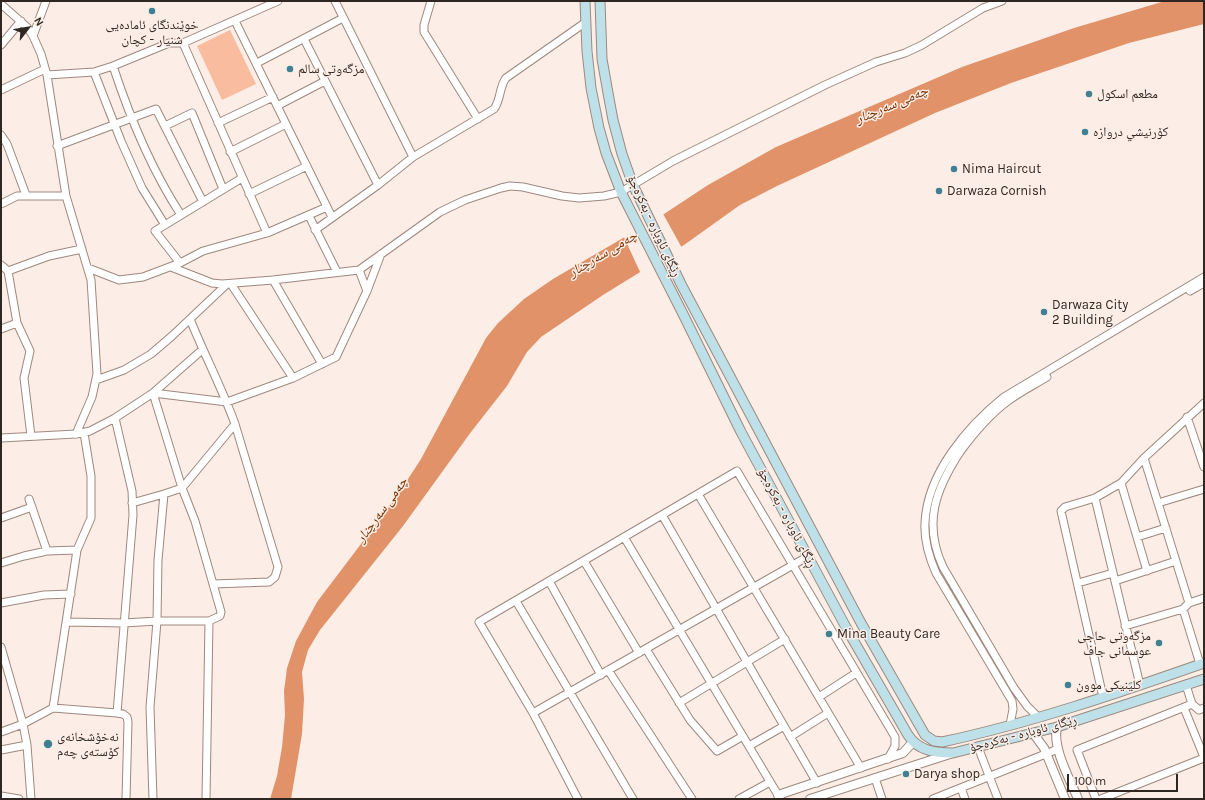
<!DOCTYPE html>
<meta charset="utf-8">
<style>
body{margin:0}
#map{position:relative;width:1205px;height:800px;overflow:hidden;background:#fceee6;font-family:Karla,sans-serif}
canvas{display:block}
.frame{position:absolute;inset:0;border:2px solid #302723;pointer-events:none}
.north{position:absolute;left:8px;top:8px;width:40px;height:40px;-webkit-text-stroke:3px #fceee6;paint-order:stroke;rotate:59deg;font-size:11px;font-weight:700;line-height:16px;text-align:center;color:#302723}
.north::after{content:'';display:block;margin:auto;width:14px;height:18px;background:#302723;clip-path:polygon(50% 0,100% 100%,50% 72%,0 100%)}
.scale{position:absolute;left:1067px;top:774px;width:111px;height:18px;box-sizing:border-box;border:2px solid #302723;border-top:0;padding-left:5px;font-size:12px;line-height:14px;white-space:nowrap;color:#302723;-webkit-text-stroke:3px #fceee6;paint-order:stroke}
</style>
<div id="map">
<canvas width="1205" height="800"></canvas>
<div class="frame"></div>
<div class="north">N</div>
<div class="scale">100 m</div>
</div>
<script>
const ctx = document.querySelector('canvas').getContext('2d');
ctx.lineJoin = 'round';
function fill(path, color) {
  ctx.fillStyle = color;
  ctx.fill(path, 'evenodd');
}
function trace(path, color, width, dash) {
  ctx.strokeStyle = color;
  ctx.lineWidth = width;
  ctx.lineCap = dash ? 'butt' : 'round';
  ctx.setLineDash(dash || []);
  ctx.stroke(path);
}
function label(font, color, halo, rows, align = 'center') {
  ctx.font = font + ' Karla,"Noto Naskh Arabic",sans-serif';
  ctx.lineWidth = 3;
  ctx.setLineDash([]);
  ctx.textBaseline = 'middle';
  ctx.strokeStyle = halo;
  ctx.fillStyle = color;
  for (const [text, x, y, turn = 0] of rows) {
    ctx.save();
    ctx.translate(x, y);
    ctx.rotate((+turn || 0) * Math.PI / 180);
    ctx.textAlign = isNaN(turn) ? turn : align;
    if (halo) ctx.strokeText(text, 0, 0);
    ctx.fillText(text, 0, 0);
    ctx.restore();
  }
}
fill(new Path2D(`
 M230,30l26,54 -34,16 -25,-54z`), '#f9bc9e');
fill(new Path2D(`
 M1165,1h39v23l-75,19 -118,40 -76,30 -158,73 -37,19 -56,40 -81,50 -62,42 -14,15 -20,34 -36,46 -68,94 -83,104 -12,20 -6,22 2,27 -2,35 -11,65h-21l7,-23 5,-29 3,-32 -1,-24 3,-23 9,-27 21,-39 78,-103 26,-40 65,-121 12,-15 26,-24 29,-20 111,-65 44,-29 68,-38 186,-80 112,-39z`), '#e19269');
fill(new Path2D(`
 M662,212l20,36 -41,26 -18,-39z`), '#fceee6');
const minor = new Path2D(`
 M335,1l78,156
 M431,1l-7,24v7l54,87
 M1,4l26,23 6,9 8,18 6,21 19,121 25,84 6,94 -5,23 -16,37
 M235,21l97,196
 M33,36l13,-35
 M304,39l74,146
 M183,43l84,190
 M1,45l20,-24
 M257,63l86,-45
 M113,66c17,52 38,103 68,149
 M94,72l27,69 21,47 23,37
 M47,75l47,-3 19,-6 56,-23h14l95,-42
 M1,90l44,-21
 M277,106l48,-25
 M218,123l55,-26
 M165,126l27,-13 31,76
 M1,135l6,9 19,51
 M57,146l99,-37 47,93
 M230,152l56,-28
 M249,194l58,-28
 M1,204l16,-8h49
 M309,216l28,56
 M315,230l63,-45 35,-28 81,-48c7,-9 5,-22 12,-31l80,-56
 M180,263l-25,-32 87,-53
 M1,265l7,6 9,52 13,28 -6,27 7,58
 M171,267l41,16 10,1 51,-4 86,-10 81,-58 25,-12 36,-12 9,-2 13,1 39,9 17,2 25,-2 17,-4 52,-31 152,-76 51,-23 29,-9 17,-8 61,-37 19,-7
 M88,268l31,12 24,-3 37,-14 23,-12 64,-18 60,-26
 M359,270l8,21
 M8,271l41,-15 33,-7
 M273,280l49,84
 M231,284l62,94
 M1190,291l14,-8
 M190,319c14,35 32,69 45,105l43,143 -3,10 -6,5 -56,2
 M1,329l16,-6
 M96,380l28,-10 27,-16 21,-18 55,-52
 M1187,417l17,50
 M115,418l17,73 1,24 -16,198
 M1,438l75,-4 14,-3 25,-13 38,-25 49,-43
 M1144,458l45,145 -6,6 17,55
 M1121,483l26,88
 M698,494l163,274
 M1095,498l45,187
 M29,499l18,52
 M132,503l32,-9 18,-6 53,-64
 M1158,503l46,-14
 M662,515l155,268
 M1,518l31,-11
 M624,537l154,258
 M1137,537l29,-9
 M584,561l55,92
 M1,563l23,-7 23,-5 30,-1
 M549,581l52,94
 M1115,581l61,-20
 M1078,583l35,-10
 M516,601l117,198
 M1,603l43,-8 27,-1
 M1189,603l15,-5
 M67,622l57,1 33,-2h52l11,-5 1,-4 -26,-91 -13,-33 -29,-95 74,9 66,-24 43,-21 31,-66 14,-37
 M1125,626l58,-17
 M1,647l22,77 4,21 4,54
 M646,649l44,71 27,31 26,-15
 M608,670l84,129
 M1186,685l6,19
 M819,697l37,-24
 M1103,697l-42,-186 4,-4 30,-9 26,-15 23,-25 60,-55
 M679,703l106,-64
 M53,708l64,5 6,1 4,3 1,5 -2,77
 M1184,708l20,49
 M533,713l274,-156
 M1038,717l-11,-11 -13,-18 -71,-121c-20,-43 -8,-77 17,-115 14,-19 29,-37 48,-51 12,-9 26,-16 39,-24
 M1010,725l3,-16 -1,-8 -76,-128c-7,-16 -12,-33 -11,-50 2,-50 43,-97 79,-126l200,-120
 M1,732l22,-8 30,-16 24,-158 14,-32v-42l-7,-43
 M790,737l38,-24
 M749,746l35,-20
 M978,747l20,52
 M1,750l26,-5
 M875,778l7,21
 M961,788l4,11
 M1,796l18,3
 M153,799l-3,-92 7,-86 1,-61 6,-66
 M206,799l3,-178
 M578,799l-45,-86 -54,-91 258,-151 158,266v9l-7,13
 M739,799l31,-17
 M933,799l125,-50
 M1096,799l-19,-49 115,-46 7,6 5,-2
 M1101,799l103,-41`);
const tertiary = new Path2D(`
 M1057,727c-5,21 13,52 21,72
 M1033,733l11,15 21,51
 M780,799l-2,-4 125,-42 10,-11
 M810,799l140,-45`);
const secondary = new Path2D(`
 M585,1l2,50 4,37 8,40 7,25 15,39 63,124 57,116 107,199 60,104c10,16 28,18 45,18l104,-26 147,-48
 M600,1l2,58 6,34 5,27 9,34 11,31 48,99 180,339 64,112 9,6 8,1c89,-19 176,-49 262,-79`);
trace(minor, '#9e887d', 9);
trace(tertiary, '#9e887d', 10);
trace(secondary, '#9e887d', 11);
trace(minor, '#fff', 7);
trace(tertiary, '#fff', 8);
trace(secondary, '#bee0e8', 9);
for (const [x, y, r, color] of [
 [152,11,4,"#3f8193"],
 [290,69,4,"#3f8193"],
 [1089,94,4,"#3f8193"],
 [1085,132,4,"#3f8193"],
 [954,169,4,"#3f8193"],
 [939,191,4,"#3f8193"],
 [1044,312,4,"#3f8193"],
 [829,634,4,"#3f8193"],
 [1159,643,4,"#3f8193"],
 [1068,685,4,"#3f8193"],
 [48,744,5,"#3f8193"],
 [906,774,4,"#3f8193"]
]) {
  const dot = new Path2D();
  dot.arc(x, y, r, 0, 2 * Math.PI);
  ctx.fillStyle = color;
  ctx.fill(dot);
  trace(dot, '#fceee6', 1.5);
}
label('13px', '#302723', '#fceee6', [
 ["خوێندنگای ئامادەیی",152,25,"center"],
 ["شنیار - کچان",152,40,"center"],
 ["مزگەوتی سالم",298,69],
 ["مطعم اسكول",1097,94],
 ["کۆرنيشي دروازە",1093,132],
 ["Nima Haircut",962,169],
 ["Darwaza Cornish",947,191],
 ["Darwaza City",1052,305],
 ["2 Building",1052,320],
 ["Mina Beauty Care",837,634],
 ["مزگەوتی حاجی",1151,636,"right"],
 ["عوسمانی جاف",1151,651,"right"],
 ["کلینیکی موون",1076,685],
 ["نەخۆشخانەی",57,737],
 ["کۆستەی چەم",57,752],
 ["Darya shop",914,774]
], 'left');
label('13px', '#302723', '#fceee6', [
 ["ڕێگای ئاوبارە - بەکرەجۆ",654,226,65],
 ["ڕێگای ئاوبارە - بەکرەجۆ",787,518,62],
 ["ڕێگای ئاوبارە - بەکرەجۆ",1023,734,-15]
]);
label('italic 14px', '#783100', '#fceee6', [
 ["چەمی سەرچنار",892,105,-23],
 ["چەمی سەرچنار",603,254,-31],
 ["چەمی سەرچنار",382,510,-54]
]);
</script>
